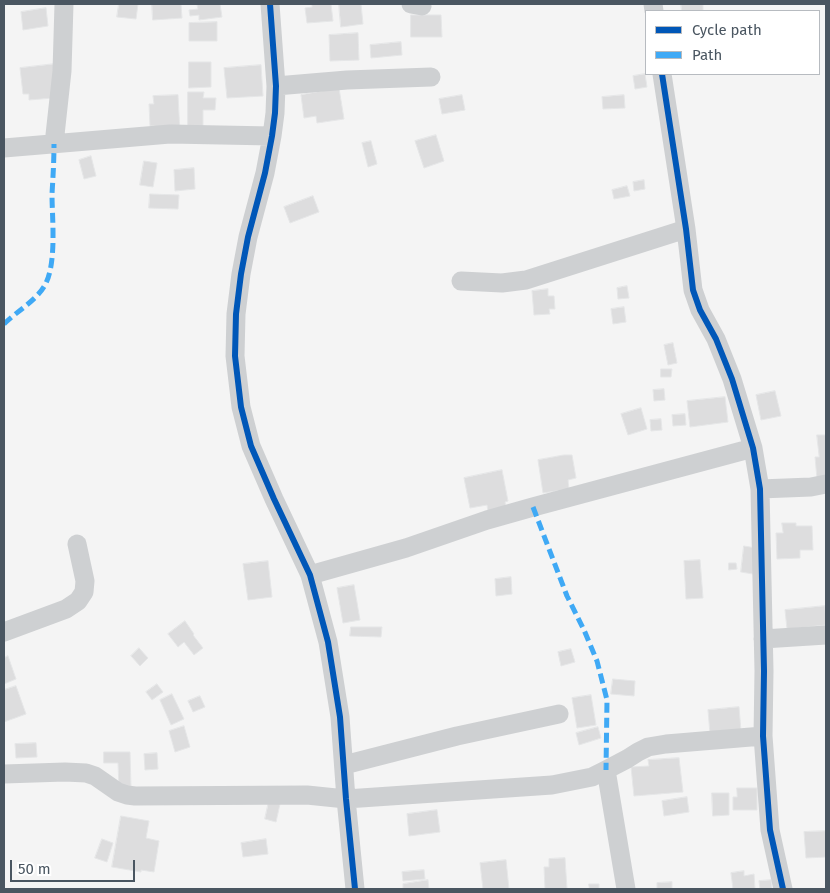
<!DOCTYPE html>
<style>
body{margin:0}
#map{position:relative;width:830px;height:893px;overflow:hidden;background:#f4f4f4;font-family:"Fira Sans",sans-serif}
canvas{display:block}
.frame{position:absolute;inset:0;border:5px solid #4a5661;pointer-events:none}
.legend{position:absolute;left:645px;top:10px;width:175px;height:65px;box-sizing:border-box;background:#fff;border:1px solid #b7bbc0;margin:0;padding:6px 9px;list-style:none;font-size:15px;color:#4a5661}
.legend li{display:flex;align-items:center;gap:10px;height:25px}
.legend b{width:25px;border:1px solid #b7bbc0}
.scale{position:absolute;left:10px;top:860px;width:125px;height:22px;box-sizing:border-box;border:2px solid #4a5661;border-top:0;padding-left:6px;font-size:15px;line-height:18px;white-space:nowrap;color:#4a5661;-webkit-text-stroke:4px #fff;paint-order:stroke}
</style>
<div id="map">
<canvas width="830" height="893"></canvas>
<div class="frame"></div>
<ul class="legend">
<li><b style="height:6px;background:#0057b8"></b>Cycle path</li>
<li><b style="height:6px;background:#3fa9f5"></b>Path</li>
</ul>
<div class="scale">50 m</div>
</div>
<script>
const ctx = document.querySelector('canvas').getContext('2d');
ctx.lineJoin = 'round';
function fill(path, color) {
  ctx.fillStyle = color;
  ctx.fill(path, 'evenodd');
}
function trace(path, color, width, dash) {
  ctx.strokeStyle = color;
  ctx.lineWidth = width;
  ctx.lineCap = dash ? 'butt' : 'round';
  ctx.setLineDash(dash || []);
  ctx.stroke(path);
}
const building = new Path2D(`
 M119,4h19l-2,15 -19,-2z
 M152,4h29l1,14 -29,2z
 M209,4h11l2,13 -23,3v-5l-9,1 -1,-6 9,-1 -1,-4z
 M312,4h19l2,17 -26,2 -2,-15 7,-1z
 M339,4h22l2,20 -22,3z
 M681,4h22v7h-21z
 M46,8l2,18 -25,4 -2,-18z
 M411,15h30l1,22h-31z
 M217,22v19h-28v-18z
 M358,33l1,27 -29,1 -1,-26z
 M401,42l1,13 -31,3 -1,-13z
 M189,62h22v25l-22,1z
 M55,64l-2,34 -24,2v-6h-6l-3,-26z
 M261,65l2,31 -36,2 -3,-30z
 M645,74l2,13 -12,2 -2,-13z
 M339,88l5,31 -27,4 -1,-7 -12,2 -3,-23z
 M188,92h16l-1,6h13l-1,12h-12v21h-15z
 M178,95l2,38 -26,-7h-4l-1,-22h5l-1,-8z
 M462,95l3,15 -23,4 -3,-15z
 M624,95l1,13 -22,1 -1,-12z
 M436,135l8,26 -20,7 -9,-27z
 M371,141l6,23 -9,3 -6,-24z
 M91,156l5,20 -12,3 -5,-19z
 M144,161l13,2 -4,24 -13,-2z
 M194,168l1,21 -20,2 -1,-21z
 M644,180l1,9 -11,2 -1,-9z
 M627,186l3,10 -16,3 -2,-9z
 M150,194l29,1 -1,14 -29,-1z
 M313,196l6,16 -29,11 -6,-16z
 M627,286l2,12 -11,1 -1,-11z
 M548,289v7h6l1,13h-6l1,5 -16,1 -2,-24z
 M624,307l2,15 -13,2 -2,-15z
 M673,343l4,20 -9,2 -4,-20z
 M661,369h11l-1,8h-10z
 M664,389l1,11 -11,1 -1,-11z
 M775,391l6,25 -20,4 -5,-25z
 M725,397l3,25 -38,5 -3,-26z
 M641,408l6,21 -19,6 -7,-21z
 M685,414l1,11 -13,1 -1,-11z
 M661,419l1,11 -11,1 -1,-11z
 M817,435h9v44h-9l-2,-22h4z
 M564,455h8l4,23 -8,2 1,9 -26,4 -5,-33z
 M502,470l6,31 -3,1 1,6 -18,3 -1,-6 -17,3 -6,-30z
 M782,523h14v3h16l1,24h-13v8l-23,1 -1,-26h7z
 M744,546l12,2 -3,26 -12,-2z
 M700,560l3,38 -17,1 -2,-38z
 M268,561l4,36 -24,3 -5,-36z
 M729,563h7l1,6 -8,1z
 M511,577l1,17 -16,2 -1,-17z
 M354,585l6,35 -17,3 -6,-35z
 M825,606l1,19 -39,4 -2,-19z
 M185,621l9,13 -1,1 10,13 -9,7 -10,-13 -6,5 -10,-13z
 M351,627h31l-1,10 -31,-1z
 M139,648l9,10 -8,8 -9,-10z
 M571,649l4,13 -14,4 -3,-14z
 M8,656l8,23 -12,5v-26z
 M613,679l22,2 -1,15 -23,-2z
 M157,684l6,8 -11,8 -6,-8z
 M16,686l10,28 -22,8v-32z
 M172,694l12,25 -13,6 -11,-25z
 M591,695l5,30 -19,3 -5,-30z
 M200,696l5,11 -12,5 -5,-11z
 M739,707l2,24 -31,3 -2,-24z
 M184,726l6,21 -15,5 -6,-21z
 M598,727l3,11 -22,7 -3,-12z
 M36,743l1,14 -21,1 -1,-14z
 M104,752h26l1,36h-12l-1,-25h-14z
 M157,753l1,16 -13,1 -1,-16z
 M679,758l4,34 -49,4 -3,-29 18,-1 -1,-6z
 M737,788h20v22h-24v-13h4z
 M712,793h17v22l-16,1z
 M687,797l2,15 -25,4 -2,-15z
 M269,801l11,3 -4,18 -11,-3z
 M437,810l3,22 -31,4 -2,-22z
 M121,816l28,5 -3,17 13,3 -5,31 -13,-2v2l-29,-5z
 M826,831v26l-20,1 -2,-26z
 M102,839l11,4 -6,19 -12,-4z
 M266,839l2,15 -25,3 -2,-14z
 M565,858l2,31h-22l-1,-22h5v-8z
 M506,860l3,29h-26l-3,-26z
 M424,870l1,9 -22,2 -1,-9z
 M744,871v5l10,-2 1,15h-22l-2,-16z
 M428,880l1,9h-26v-5z
 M771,880l1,9h-12l-1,-8z
 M672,882v7h-15v-6z
 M589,884h10v5h-14h4z`);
fill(building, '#ddddde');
trace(building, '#e5e6e7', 1);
trace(new Path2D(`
 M270,4l6,82 -1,27 -3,23 -7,37 -17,64 -7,37 -5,40 -1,42 6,51 10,39 23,53 36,76 18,67 12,75 6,82 9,90
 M411,4l11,2
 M653,4l1,7
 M662,74l24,155 7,61 7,20 16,29 16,40 21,69 7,41 4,182 -1,65 7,94 13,59
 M276,86l71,-6 84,-3
 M54,144l8,-73 2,-67
 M4,148l166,-14 102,2
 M461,281l41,2 24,-3 160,-51
 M760,489l51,-2 15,-3
 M310,575l96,-27 81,-28 46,-13 220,-59
 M4,632l62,-23 12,-8 6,-9 1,-11 -8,-37
 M763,639l63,-4
 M344,765l113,-29 102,-22
 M606,770l20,119
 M4,774l61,-2 21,1 9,3 23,16 9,3 8,1 172,-1 39,4 206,-14 40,-8 14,-7 21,-11 11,-7 10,-5 18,-3 97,-8`), '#ced0d2', 19);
trace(new Path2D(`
 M4,324c13,-13 32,-23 41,-39 12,-22 7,-67 7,-91 1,-17 2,-33 2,-50
 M533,507l34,89 17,34 13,31 10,39 -1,70`), '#3fa9f5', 5, [10, 5]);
trace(new Path2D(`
 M270,4l6,82 -1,27 -3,23 -7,37 -17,64 -7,37 -5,40 -1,42 6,51 10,39 23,53 36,76 18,67 12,75 6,82 9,90
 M662,74l24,155 7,61 7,20 16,29 16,40 21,69 7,41 4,182 -1,65 7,94 13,59`), '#0057b8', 6);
</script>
